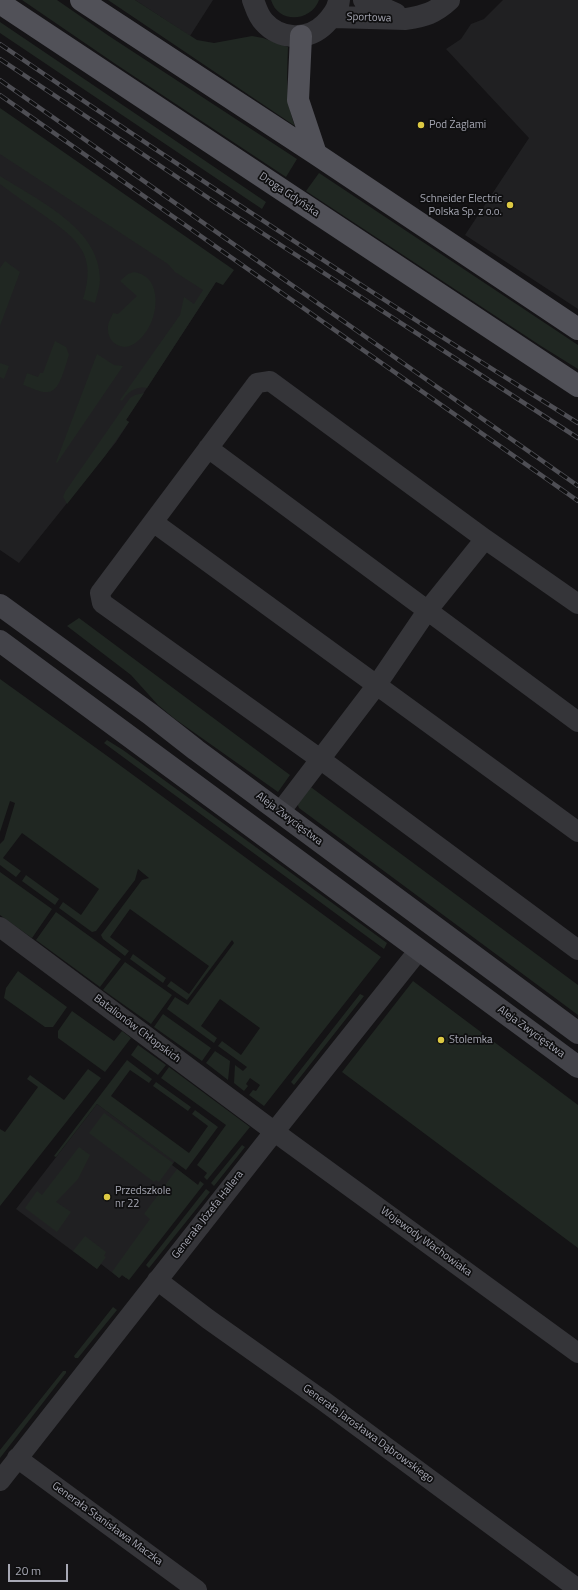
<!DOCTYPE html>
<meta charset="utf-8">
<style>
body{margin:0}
#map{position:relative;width:578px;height:1590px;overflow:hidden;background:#141315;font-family:"Titillium Web",sans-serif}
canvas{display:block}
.scale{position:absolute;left:8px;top:1564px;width:60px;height:18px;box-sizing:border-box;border:2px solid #a7a8b4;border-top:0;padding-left:5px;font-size:12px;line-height:14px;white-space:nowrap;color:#a7a8b4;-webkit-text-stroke:3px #0f0f10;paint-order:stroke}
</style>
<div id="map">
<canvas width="578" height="1590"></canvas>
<div class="scale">20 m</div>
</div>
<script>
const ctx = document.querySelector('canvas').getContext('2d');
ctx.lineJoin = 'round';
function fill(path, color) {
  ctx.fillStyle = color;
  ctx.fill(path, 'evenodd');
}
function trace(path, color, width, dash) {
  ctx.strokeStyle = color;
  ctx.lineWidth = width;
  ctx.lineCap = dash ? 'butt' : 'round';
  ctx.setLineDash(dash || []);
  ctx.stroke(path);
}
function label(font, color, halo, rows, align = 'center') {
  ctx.font = font + ' "Titillium Web",sans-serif';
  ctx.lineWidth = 3.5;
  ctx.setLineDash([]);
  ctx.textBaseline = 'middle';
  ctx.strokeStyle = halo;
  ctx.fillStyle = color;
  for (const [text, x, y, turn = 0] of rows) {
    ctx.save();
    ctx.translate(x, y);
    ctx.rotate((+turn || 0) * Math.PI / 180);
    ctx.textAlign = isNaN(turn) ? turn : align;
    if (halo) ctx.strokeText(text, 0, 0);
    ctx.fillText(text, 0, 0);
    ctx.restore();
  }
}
fill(new Path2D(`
 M135,0h78l-23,36z
 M503,0h75v309l-113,-74 64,-97 -83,-89 15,-10 10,-15 13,-5z
 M0,140l216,142 -90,138 3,2 -13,20 -97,121 -19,-13z
 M97,1104l78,57 -3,4 26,20 -72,93 -4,-3 -3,3 -18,-14 -4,5 -81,-60z`), '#202022');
fill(new Path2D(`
 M22,0h35l52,36 188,123 -11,18 -169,-112z
 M108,0h27l62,40 17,3 38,-7 11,2 25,9c-1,28 -3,53 7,79z
 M271,0h48c-8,22 -41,24 -48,0z
 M0,22l266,180 -4,7 -262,-176z
 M0,108l234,162 -11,15 -7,-3 -69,106c-11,-2 -19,4 -25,13l-2,-1 60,-85 4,-18 10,7 9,-14 -28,-18 -7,-8 -168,-110z
 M319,173l259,172v24l-37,-23 -235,-155z
 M0,176c37,24 100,52 100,103 0,8 -3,16 -5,24l-12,-4c14,-45 -5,-59 -38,-83 -15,-10 -30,-21 -45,-32z
 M5,261l15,11 -20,54v-58z
 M134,272c12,2 19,9 21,22 3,18 -6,42 -23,51 -11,6 -24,-3 -24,-15 -1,-6 3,-12 5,-17l5,1 19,-18 -17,-15 8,-7z
 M55,341l11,6 3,8c-4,11 -9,37 -21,37 -8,1 -18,-5 -25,-7l4,-12 11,4 2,-4h3z
 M97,354l17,11 9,1 -66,97 -1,-1z
 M0,363l9,3 -5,13 -4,-2z
 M144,393l-18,27 3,2 -24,34 -38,48 -4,-7 2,-5 65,-94 5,-3z
 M79,618l211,157 -12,17 -103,-73 -17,-14 -27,-30 -64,-49z
 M0,679l110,79 271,199 -117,149 -15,-11 4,-5 3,1 4,-6 -10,-7 -4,6 2,2 -4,5 -10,-8 1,-18 8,6 4,-4 -29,-21 4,-5 19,14 19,-27 -40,-29 -19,27 16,12 -3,5 -47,-34 8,-12 13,8 46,-62 -2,-3 -45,60 -20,-14 4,-5 18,13 20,-28 -79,-57 -20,28 19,14 -4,5 -22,-17 -2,-4 41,-55 7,-2 -11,-9 -3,11 -39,51 -4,1 -33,-24 4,-6 18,13 18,-26 -77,-56 -19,25 18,13 -5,6 -16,-12v-21l4,-4 11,-37 -5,-2 -10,31z
 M107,740l16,10 264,193 -3,6 -280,-206z
 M308,785l270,200v30l-279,-207 -2,-5z
 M0,872l52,37 -20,29 -32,-23z
 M26,875l33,24 -4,6 -33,-24z
 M56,912l65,47 -21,28 -64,-47z
 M133,954l33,24 -3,5 -33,-24z
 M125,962l47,33 -21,29 -48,-34z
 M18,971l49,36 -14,20h-8l-41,-29 2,-10z
 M413,981l165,124v143l-236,-176z
 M360,994l4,2 -70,89 -3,-3z
 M72,1011l42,30 8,-10 9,7 -26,34 -47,-34v-7z
 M163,1014l48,34 -9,13 -48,-34z
 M138,1045l28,20 -8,10 -27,-20z
 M215,1051l15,10 -2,19 -22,-17z
 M127,1060l25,19 -3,4 -19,-13 -19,26 78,57 19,-27 -16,-12 3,-4 23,17 -32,43 -89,-66 -41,53 -2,-1z
 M169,1067l81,60 -43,53 -3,-3 3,-4 -10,-8 29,-40 -65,-47z
 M88,1069l13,9 -101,128v-77l5,3 33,-45 -11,-8 3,-4 34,25z
 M156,1082l35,25 -3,4 -35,-25z
 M104,1113l69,50 -14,19 -3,-2 -2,2 -65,-49z
 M242,1145l3,2 -31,39 -3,-3z
 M79,1147l11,8 -12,24 -22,23 15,10 -14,20 -32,-24 12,-17 5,4z
 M177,1169l21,16 2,-4 4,3 -75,96 -7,-5 -3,3 -7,-6 38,-53 -6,-5z
 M206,1189l4,3 -61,76 -3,-3z
 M85,1236l21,16 -2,4 2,1 -9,12 -24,-18z
 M113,1307l4,3 -39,48h-3l-1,-2z
 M63,1371h3v2l-66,85v-8z`), '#202722');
trace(new Path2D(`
 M208,448l370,274
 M153,522l-53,71 2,10 218,156 258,191
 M578,604l-93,-65 -215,-158 -13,2 -104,139 425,310
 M280,812l96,-126 51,-75 58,-72
 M0,927l287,214 291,212
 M157,1280l51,39 117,83 253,187
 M17,1458l180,132
 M0,1481l263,-335 156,-196`), '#353539', 20);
trace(new Path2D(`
 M253,0c3,8 5,16 11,22 16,18 44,19 61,2 7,-7 13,-14 14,-24
 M364,0l32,14
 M333,17l73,2c19,-3 29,-6 43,-19`), '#353539', 22);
trace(new Path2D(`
 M0,605l150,109 46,36 382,283
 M0,641l578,426`), '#434349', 22);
trace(new Path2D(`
 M81,0l235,154 262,175
 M0,3l578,383
 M301,36l-3,64 18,54`), '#515158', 22);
const rail = new Path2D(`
 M0,44c190,130 383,257 578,379
 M0,59l216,144 362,235
 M0,80l578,406
 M0,95l578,406`);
trace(rail, '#4e4e54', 4.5);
trace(rail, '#0f0f10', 3, [9]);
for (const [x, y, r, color] of [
 [421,125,4,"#ddc943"],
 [510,205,4,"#ddc943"],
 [441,1040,4,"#ddc943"],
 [107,1197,4,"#ddc943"]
]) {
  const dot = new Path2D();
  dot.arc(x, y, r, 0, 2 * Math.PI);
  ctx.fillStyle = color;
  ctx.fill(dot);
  trace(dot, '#0f0f10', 1.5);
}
label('11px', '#a7a8b4', '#0f0f10', [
 ["Sportowa",369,18,2],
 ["Droga Gdyńska",289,195,34],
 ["Aleja Zwycięstwa",289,819,37],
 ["Batalionów Chłopskich",137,1029,37],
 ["Aleja Zwycięstwa",531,1032,36],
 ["Generała Józefa Hallera",208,1215,-52],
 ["Wojewody Wachowiaka",426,1242,36],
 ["Generała Jarosława Dąbrowskiego",368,1434,36],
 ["Generała Stanisława Maczka",107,1524,36]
]);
label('11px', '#a7a8b4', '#0f0f10', [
 ["Pod Żaglami",429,125],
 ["Schneider Electric",502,199,"right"],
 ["Polska Sp. z o.o.",502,212,"right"],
 ["Stolemka",449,1040],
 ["Przedszkole",115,1191],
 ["nr 22",115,1204]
], 'left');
</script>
